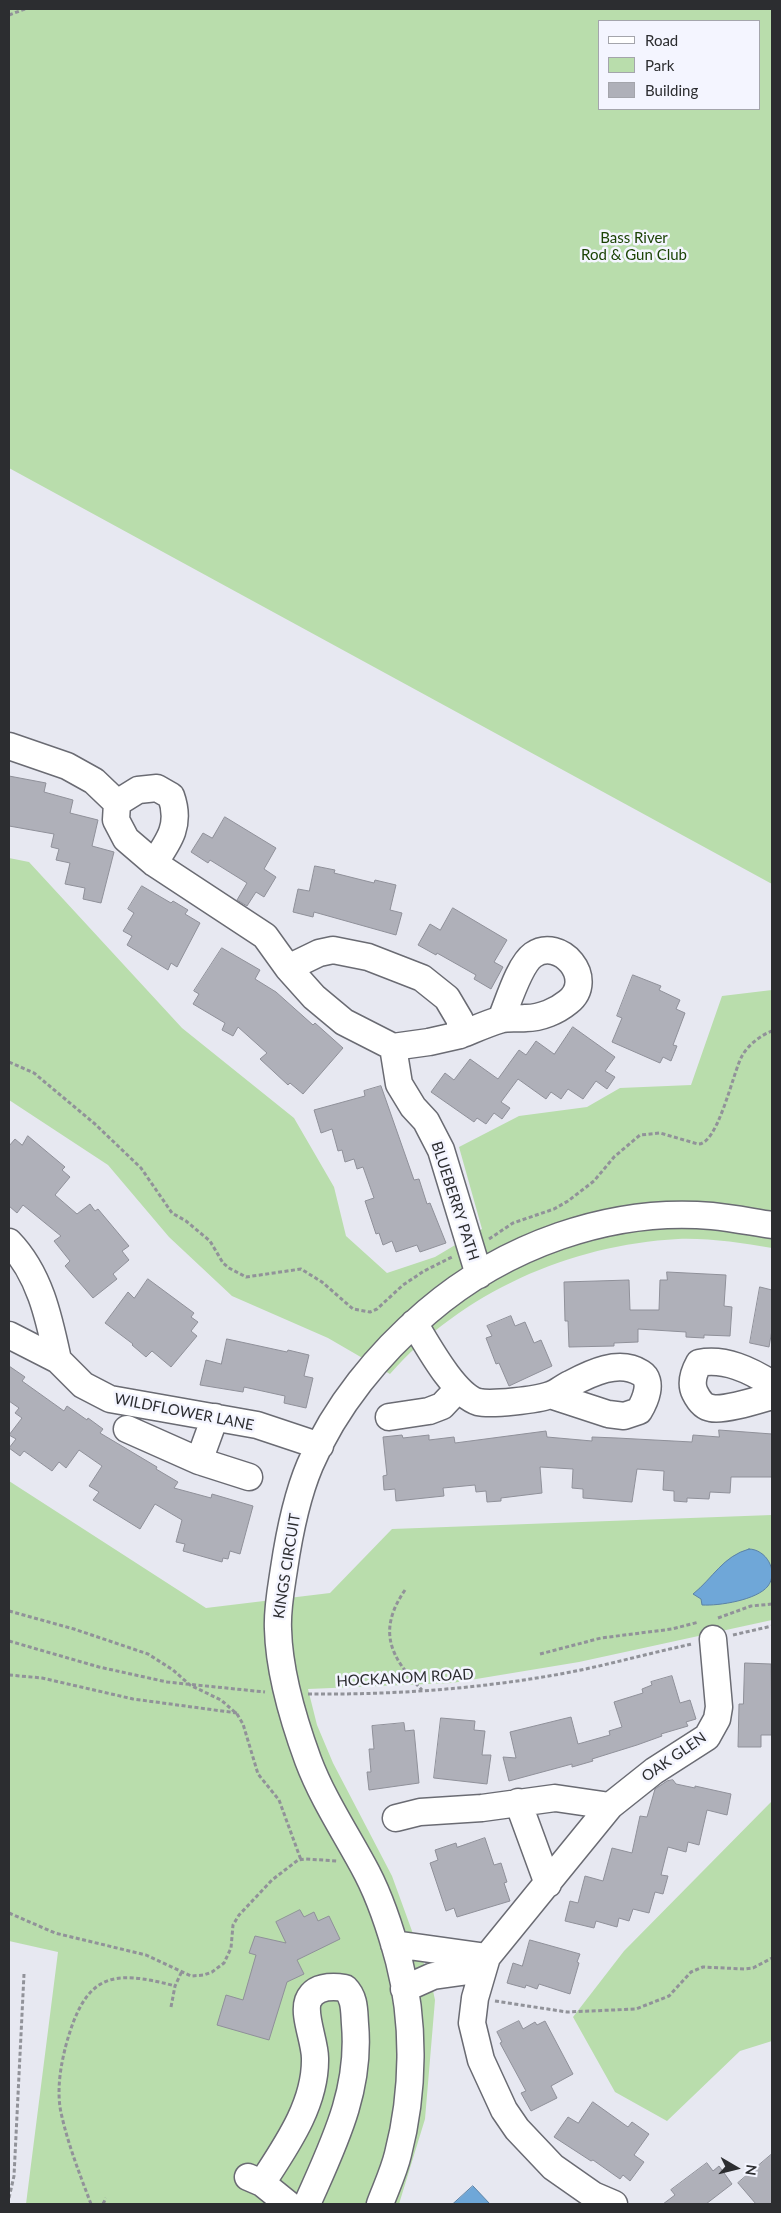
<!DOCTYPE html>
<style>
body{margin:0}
#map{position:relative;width:781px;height:2213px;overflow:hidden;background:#e7e8f1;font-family:Lato,sans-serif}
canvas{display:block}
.frame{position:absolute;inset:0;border:10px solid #2c2d30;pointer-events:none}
.legend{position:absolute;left:598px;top:20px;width:162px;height:90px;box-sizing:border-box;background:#f4f5ff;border:1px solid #a4a5ac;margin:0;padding:6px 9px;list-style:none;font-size:15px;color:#2c2d30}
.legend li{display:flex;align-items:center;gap:10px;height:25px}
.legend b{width:25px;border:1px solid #a4a5ac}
.north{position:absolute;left:711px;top:2143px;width:50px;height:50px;-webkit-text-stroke:4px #f4f5ff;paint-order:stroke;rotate:98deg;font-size:14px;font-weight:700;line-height:20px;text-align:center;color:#2c2d30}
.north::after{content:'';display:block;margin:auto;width:18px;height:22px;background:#2c2d30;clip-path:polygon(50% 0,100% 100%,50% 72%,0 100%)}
</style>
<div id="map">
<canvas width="781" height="2213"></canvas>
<div class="frame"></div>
<ul class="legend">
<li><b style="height:6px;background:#fff"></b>Road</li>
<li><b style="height:14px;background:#b9ddac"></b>Park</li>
<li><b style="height:14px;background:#afb0b9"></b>Building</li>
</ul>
<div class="north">N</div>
</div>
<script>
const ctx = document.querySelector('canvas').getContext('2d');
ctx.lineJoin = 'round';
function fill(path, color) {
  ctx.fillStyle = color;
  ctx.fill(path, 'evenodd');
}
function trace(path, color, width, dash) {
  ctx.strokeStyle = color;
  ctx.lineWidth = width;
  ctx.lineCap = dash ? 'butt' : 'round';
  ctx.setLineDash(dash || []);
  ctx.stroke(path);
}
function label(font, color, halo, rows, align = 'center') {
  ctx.font = font + ' Lato,sans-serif';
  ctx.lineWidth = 5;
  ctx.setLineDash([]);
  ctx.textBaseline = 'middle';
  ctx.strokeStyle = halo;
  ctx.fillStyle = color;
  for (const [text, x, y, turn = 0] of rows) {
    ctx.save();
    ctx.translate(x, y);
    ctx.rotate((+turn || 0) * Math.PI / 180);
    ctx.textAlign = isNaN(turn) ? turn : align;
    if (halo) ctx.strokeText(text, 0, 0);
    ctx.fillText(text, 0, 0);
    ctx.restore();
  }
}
fill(new Path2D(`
 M9,9h763v875l-763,-416zM600,21h160v88h-160z
 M9,858l20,4 153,166 112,90 40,69 12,49 41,37 48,-16 47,-28 -23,-82 60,-31 68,-9 33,-19 71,-3 31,-89 50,-6v258c-31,-5 -62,-10 -94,-9 -109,6 -215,53 -288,135l-62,-36 -96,-42 -63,-59 -61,-72 -99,-65z
 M9,1481l197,127 124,-15 62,-64 380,-14v105l-193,42 -127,21 -144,6 9,36 16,38 59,113 40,110 3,14 -10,119 -26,85h-373l32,-252 -49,-11z
 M772,1801v240l-32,10 -73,70 -52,-29 -42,-75 51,-66z`), '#b9ddac');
const water = new Path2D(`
 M749,1549c17,0 30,22 19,37 -11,14 -49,20 -66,19l-1,-6 -8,-5c20,-16 30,-38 56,-45z
 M473,2186l17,18h-37z`);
fill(water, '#6fa7d8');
trace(water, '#5b82a6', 1);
const building = new Path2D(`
 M9,776l37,7 -2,9 29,8 -3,13 28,7 -6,26 22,6 -13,51 -18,-4 2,-11 -20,-4 5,-21 -14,-3 3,-11 -8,-2 3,-13 -45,-8z
 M225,817l51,31 -12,21 12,8 -12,20 -8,-5 -9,14 -10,-6 10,-17 -37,-23 -2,3 -17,-11 12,-19 9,5z
 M315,866l20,4 -1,3 40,10 1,-3 21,5 -6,25 12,3 -6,22 -82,-23 -1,5 -20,-5 5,-23 11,2z
 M142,886l29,17 2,-2 15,9 -3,4 15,9 -23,44 -6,-4 -3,7 -41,-25 5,-9 -9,-5 11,-18 -6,-4z
 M453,908l54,32 -13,22 9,5 -12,22 -17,-10 2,-4 -39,-22 -1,2 -18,-10 12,-21 10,6z
 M222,948l38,22 -5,9 21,13 37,33 2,-2 28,25 -40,46 -13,-11 -2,2 -28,-26 7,-6 -29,-26 -5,9 -11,-6 3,-7 -32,-19 6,-10 -5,-3z
 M633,975l28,11 -2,4 21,10 -4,9 9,4 -12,32 4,1 -6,15 -8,-4 -3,6 -48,-21 10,-24 -5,-2z
 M573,1027l42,30 -10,14 10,6 -8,12 -11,-8 -13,18 -15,-10 -7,10 -10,-7 -5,7 -28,-20 -17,23 9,6 -8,11 -8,-6 -8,11 -9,-6 -3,4 -43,-30 14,-19 9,7 16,-21 28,20 21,-29 7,5 10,-14 18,13z
 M381,1086l33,94 5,-1 8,25 3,-1 16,40 -26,9 -3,-7 -21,7 -4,-11 -9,4 -4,-12 -3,1 -11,-33 9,-3 -11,-31 -6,2 -3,-10 -9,3 -3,-12 -4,1 -6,-22 -11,4 -7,-23 51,-14 -1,-5z
 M28,1136l37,31 -3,3 8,7 -15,18 22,19 13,-10 5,7 3,-2 31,37 -7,5 7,9 -16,14 4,5 -24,19 -28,-32 5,-5 -16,-20 7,-5 -38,-31 -6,8 -8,-7v-60l6,-7 7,6z
 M667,1272l59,3 -2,31 8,1 -2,29 -26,-1v3l-18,-1v-5l-48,-3v13l-24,1v3l-45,1 -1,-26h-3l-1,-39 65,-2 1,30h29l1,-30h7z
 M148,1279l46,34 -3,4 7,5 -7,9 6,5 -26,31 -19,-16 -6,6 -14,-12 1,-1 -28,-21 23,-31 6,6z
 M760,1287l12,3v40l-3,17 -19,-4z
 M511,1316l4,10 10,-4 9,21 7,-3 11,26 -43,20 -10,-23 -3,1 -10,-26 6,-2 -5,-10z
 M227,1339l60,13 1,-2 21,5 -5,21 9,2 -7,30 -22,-5 1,-7 -41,-9 -1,5 -43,-7 6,-25 15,4z
 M9,1366l16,11 -3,4 42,30 3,-5 20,14 1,-2 15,11 -3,4 57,34 -1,2 22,13 -4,6 37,10 1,-4 41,12 -13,48 -10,-3 -2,8 -5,-1 -1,4 -39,-11 2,-7 -9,-2 6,-22 -27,-16 -15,25 -47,-29 6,-8 -10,-6 13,-20 -23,-16 -13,18 -7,-6 -7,9 -28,-20 -4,5 -11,-8 7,-9 -7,-4 13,-17 -7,-5 4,-5 -10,-7z
 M719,1430l53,4v43h-41l-1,16 -20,-1 -1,7 -22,-1v4l-13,-1v-10l-11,-1 1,-19 -27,-2 -5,33 -49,-4v-9l-11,-1 1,-19 -33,-2 2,26 -41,5v3l-14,1 -1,-11 -10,1 -1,-7 -32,3 1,8 -48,5 -1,-12 -11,1 -1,-14 4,-1 -4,-38 19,-2 1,3 26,-3v5l25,-3 1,6 91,-12 1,6 45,4v-4l25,1 75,4 1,-7 26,2z
 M745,1663l26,1 1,71h-11v12h-23l1,-43h4z
 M672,1676l8,27 10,-3 6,19 -10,3 2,4 -27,8 1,2 -25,9 -45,14 1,2 -21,6v-3l-63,17 -6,-24 13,1 -6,-26 61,-15 7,27 32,-9 -1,-4 13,-4 -8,-25 29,-9 -1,-4 10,-4 -1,-3z
 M441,1718l34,3 -1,9 11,1 -3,24h9l-4,29 -53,-6z
 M404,1723l1,8 9,-1 5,53 -50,7 -2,-18h4l-2,-23h5l-2,-23z
 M673,1780l3,4 19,4v-2l36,8 -4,21 -20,-5 -8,35 -11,-3 -2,10 -18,-5 -7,28 7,1 -5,18 -8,-2 -6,21 -16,-4 -4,12 -10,-3 -2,9 -21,-6 -2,7 -29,-7 5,-20 8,2 7,-27 18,5 9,-33 20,5 8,-37 7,1 8,-28 12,-8z
 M485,1838l9,27 7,-2 6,19 -3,1 6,18 -53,16 -3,-9 -8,3 -16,-48 8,-3 -3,-10 21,-7 1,4z
 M300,1910l4,7 10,-5 4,9 11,-5 11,23 -43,21 7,14 -17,8 -18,58 -52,-15 9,-30 17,5 13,-45 -7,-2 6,-17 31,7 -10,-21z
 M530,1940l50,14 -3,8 2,1 -9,31 -31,-10 -2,5 -11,-4 -1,3 -18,-5 6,-20 9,3z
 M519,2021l4,8 12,-7 2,3 8,-4 28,53 -22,12 6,12 -26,13 -10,-18 5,-2 -26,-48 2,-1 -5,-10z
 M593,2102l35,25 4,-5 17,12 -15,21 10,7 -14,19 -7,-6 -3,4 -27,-19 -2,1 -37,-24 14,-20 10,6z
 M772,2154v50h-16l-18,-21z
 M707,2163l6,8 6,-5 13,18 -26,20h-43l12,-9 -4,-5z`);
fill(building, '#afb0b9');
trace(building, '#8f9099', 1);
const minor = new Path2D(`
 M9,746l58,20 27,15 23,22
 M157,788l14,8c10,28 -1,44 -17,67l-28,-24 -10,-19 1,-17 21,-13z
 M154,863l111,73 23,32 31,-15 14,-3 35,7 54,21 25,20 13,22v15c13,-5 26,-11 39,-15 8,-3 19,-1 27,-2 15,0 31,-7 42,-16 29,-23 -8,-66 -35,-47 -14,10 -25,48 -32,64
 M288,968l26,29 30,25 49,25 36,-5 31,-7
 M393,1047l6,37 14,23 13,14 15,29 38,125
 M9,1242c31,32 40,76 49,118
 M414,1323c13,21 40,72 64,79 13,3 59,-2 72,-7 7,-2 13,-8 20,-11 21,-11 49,-25 71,-11 13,8 4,28 -2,38l-15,5 -16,-2 -58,-19
 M9,1335l49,25 25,25 27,14 147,26 63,21
 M772,1384c-22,-14 -47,-26 -73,-21 -5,9 -9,20 -4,30 3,6 8,14 16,15 13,3 47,-8 61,-12
 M389,1417l40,-6 13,-5 16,-17
 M127,1429l72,32 16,-44
 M199,1461l50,16
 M518,1802l30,82
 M396,1818l24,-6 62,-4 73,-10 55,8
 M394,1944l93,13
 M404,1989l29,-13 50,-7
 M248,2177l14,6 26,21
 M262,2183c24,-37 54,-79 53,-125 0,-16 -12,-43 -7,-57 6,-15 23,-15 37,-13 10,10 9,22 10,36 6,67 -22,121 -48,180
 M380,2204c6,-16 14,-33 18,-50 16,-62 17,-131 1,-193 -8,-30 -18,-61 -32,-88 -20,-38 -44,-73 -59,-113 -15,-41 -29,-87 -30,-131 -1,-20 3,-40 6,-60 5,-34 12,-71 26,-104 25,-59 69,-112 117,-153 77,-66 183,-105 285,-96 20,2 40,6 60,9
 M614,2204l-21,-9 -40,-28 -36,-38 -13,-19 -23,-50 -9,-37 3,-25 12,-41 123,-151 44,-35 53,-34 10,-18 2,-12 -6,-68`);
trace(minor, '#6a6b73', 29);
trace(new Path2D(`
 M9,15l16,-6
 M9,1062l25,11 61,51 46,44 31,45 14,8 24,20 13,22 6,5 17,9 55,-8 21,13 31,27 17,3 7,-3 26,-24 21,-14 28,-14
 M489,1239l24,-16 41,-14 14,-8 26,-20 20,-24 26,-22 20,-2 38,11c20,1 35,-72 44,-88 6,-11 19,-21 30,-25
 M405,1590c-28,41 -15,67 17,100
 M9,1611l65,18 74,25 25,16 17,15 31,15 16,14 6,10 15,50 21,26 22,60
 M718,1618l33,-12 21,-2
 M733,1635l39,-9
 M9,1641l90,26 68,15 98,10
 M540,1654l61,-16 71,-9 27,-7
 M9,1675l33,3 91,21 104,14
 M308,1694c91,1 184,-6 273,-24 37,-8 74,-18 111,-26
 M9,1913l46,20 91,22 45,21 13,-1 8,-3 12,-9 7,-15 2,-23 6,-10 33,-35 26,-20 8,-1 31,2
 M495,2001l72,11 69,-3 33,-13 22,-24 12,-5 42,2 8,-1 19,-10
 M171,2007l4,-21 7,-15
 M9,2198l5,-22 10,-202
 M91,2204c-11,-29 -22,-57 -29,-87 -6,-23 -2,-49 4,-72 19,-69 43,-77 109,-59
 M103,2204l3,-6`), '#919299', 3, [4, 2.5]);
trace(minor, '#fff', 26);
label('15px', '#1b4305', '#f4f5ff', [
 ["Bass River",634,238],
 ["Rod & Gun Club",634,255]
]);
label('15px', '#2c2d30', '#f4f5ff', [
 ["BLUEBERRY PATH",455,1201,72],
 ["WILDFLOWER LANE",184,1412,11],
 ["KINGS CIRCUIT",287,1566,-81],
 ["HOCKANOM ROAD",405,1678,-3],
 ["OAK GLEN",674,1757,-35]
]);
</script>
